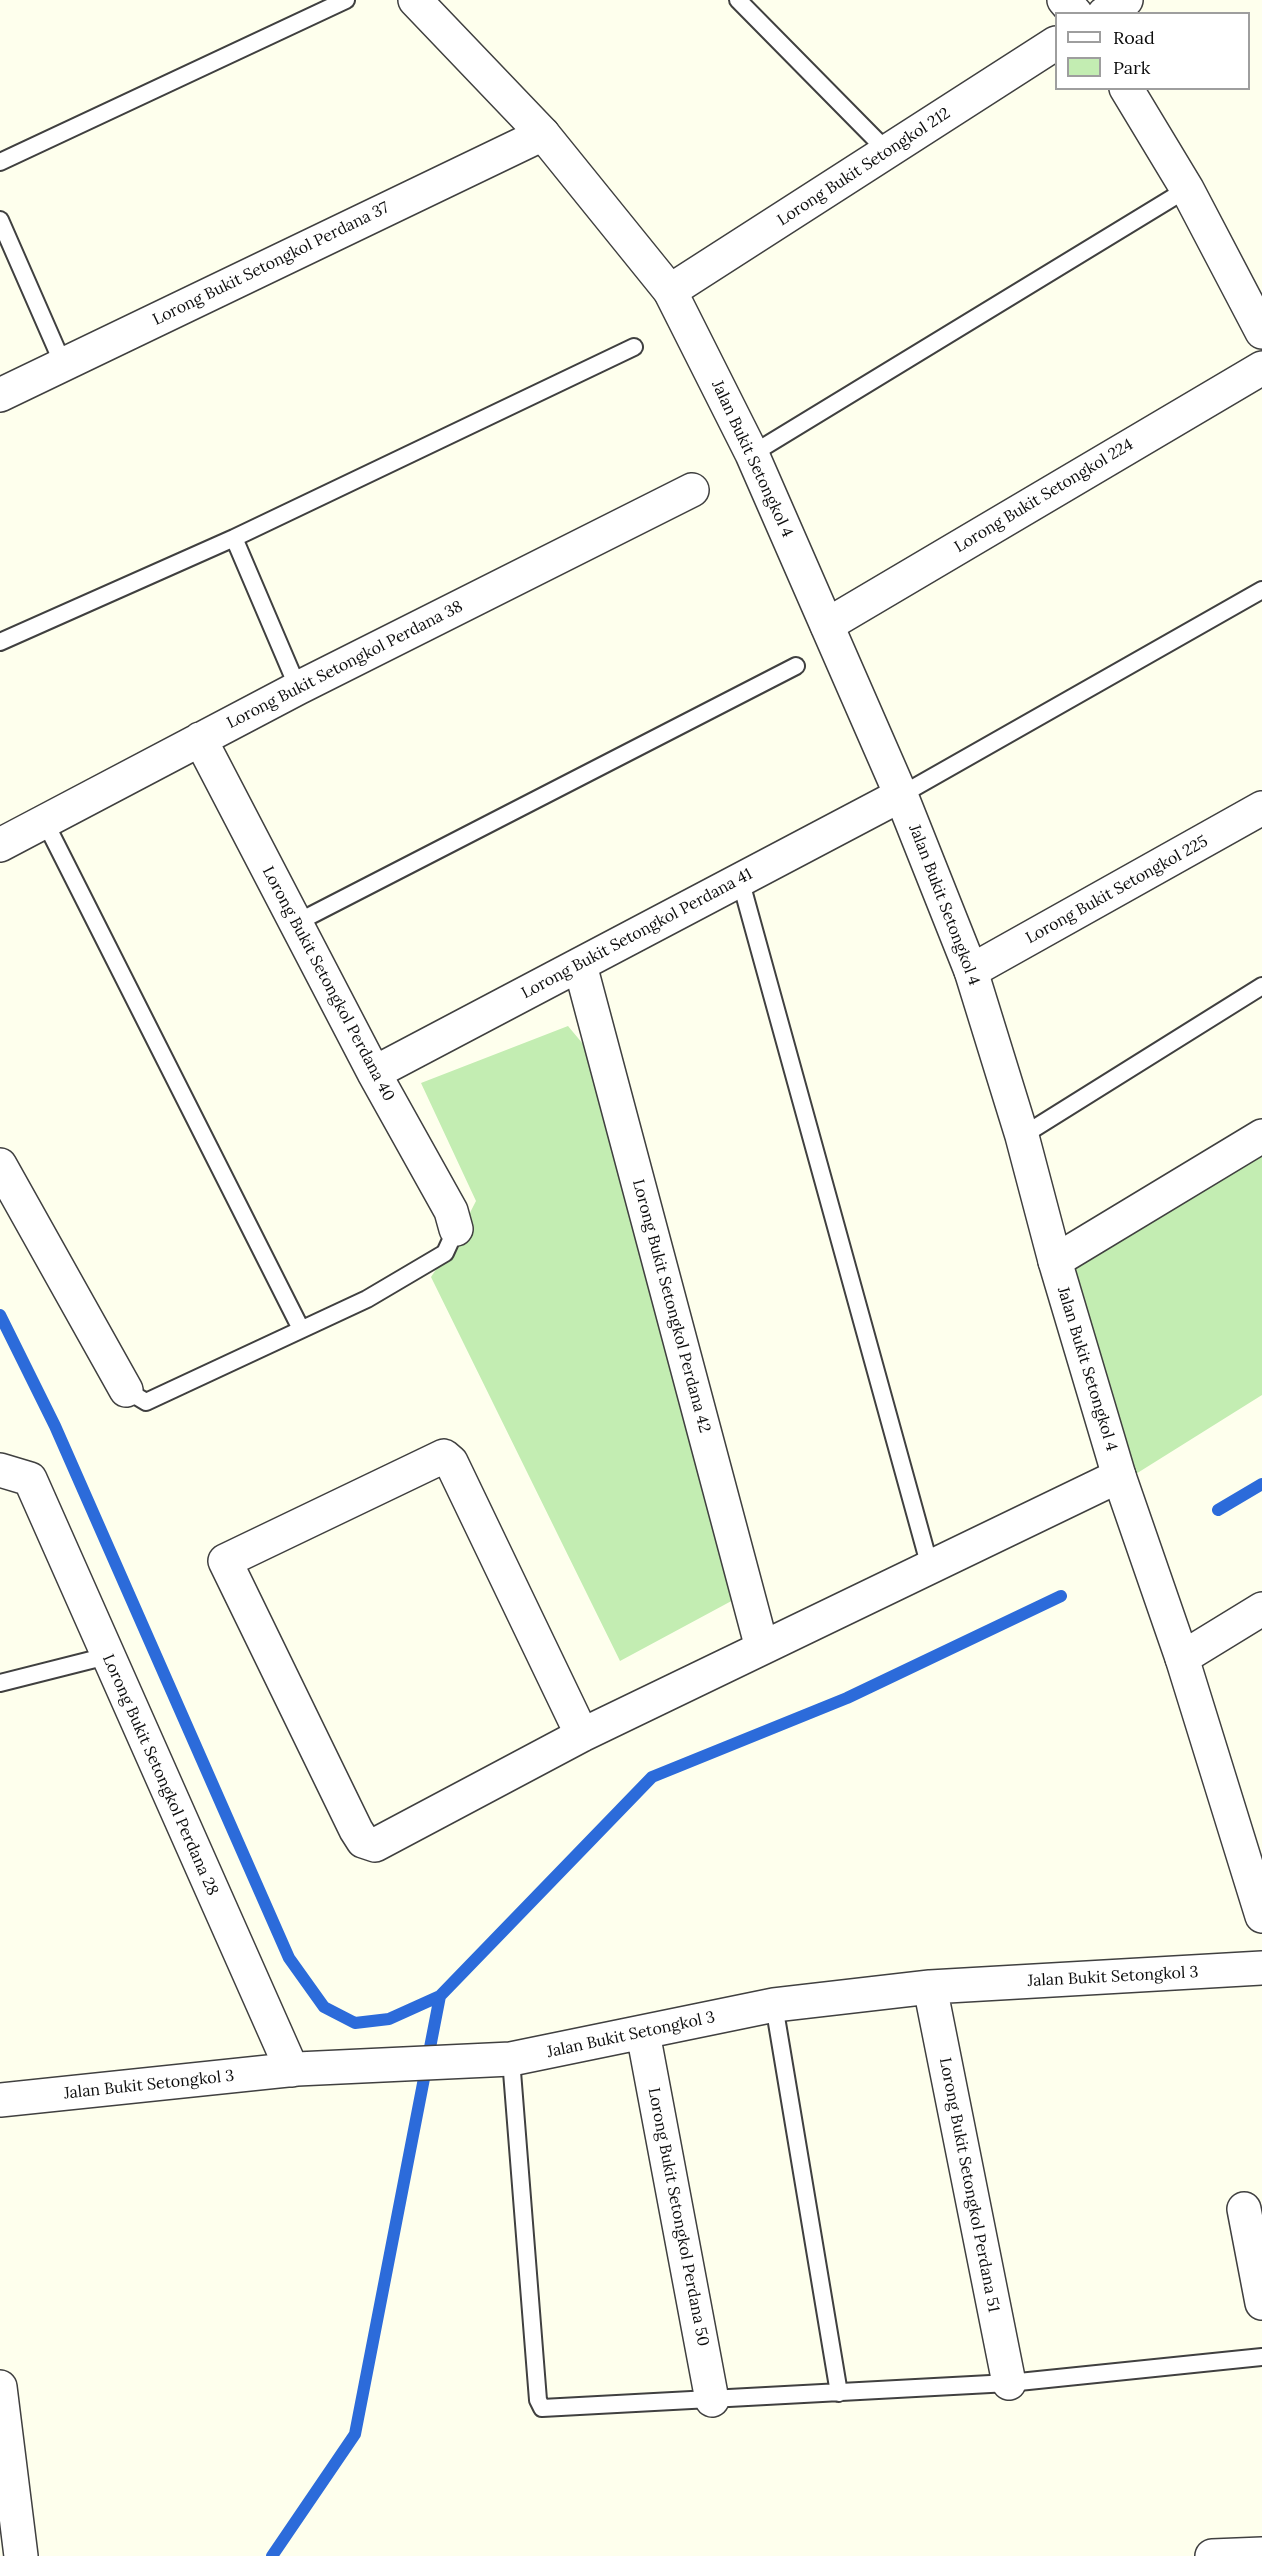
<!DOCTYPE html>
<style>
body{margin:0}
#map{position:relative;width:1262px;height:2556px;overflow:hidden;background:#feffed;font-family:Lora,serif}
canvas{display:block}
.legend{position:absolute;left:1055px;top:12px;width:195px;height:78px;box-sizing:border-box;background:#fff;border:2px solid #9e9e9e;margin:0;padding:8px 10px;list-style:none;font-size:18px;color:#0d0d0d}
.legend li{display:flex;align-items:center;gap:12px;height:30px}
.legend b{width:30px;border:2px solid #9e9e9e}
</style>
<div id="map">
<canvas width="1262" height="2556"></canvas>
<ul class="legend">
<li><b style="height:8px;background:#fff"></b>Road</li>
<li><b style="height:16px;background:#c3edb2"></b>Park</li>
</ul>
</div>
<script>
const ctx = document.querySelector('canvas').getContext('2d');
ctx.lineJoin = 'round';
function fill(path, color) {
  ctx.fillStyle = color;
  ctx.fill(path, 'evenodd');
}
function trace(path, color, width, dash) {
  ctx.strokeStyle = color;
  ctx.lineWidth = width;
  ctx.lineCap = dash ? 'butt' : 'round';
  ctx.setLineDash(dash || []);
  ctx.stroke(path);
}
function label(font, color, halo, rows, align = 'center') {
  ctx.font = font + ' Lora,serif';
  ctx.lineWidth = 6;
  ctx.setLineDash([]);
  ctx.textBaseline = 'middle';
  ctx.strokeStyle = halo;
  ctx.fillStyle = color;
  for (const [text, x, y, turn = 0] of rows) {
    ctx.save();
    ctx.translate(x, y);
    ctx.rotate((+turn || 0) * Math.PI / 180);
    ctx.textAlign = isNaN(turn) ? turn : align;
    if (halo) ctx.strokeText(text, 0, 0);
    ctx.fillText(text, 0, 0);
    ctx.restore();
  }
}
fill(new Path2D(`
 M568,1026l15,18 8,30 12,27 134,497 -117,63 -189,-384 26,-39 19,-37 -55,-118z
 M1262,1145v250l-147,92 -64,-215z`), '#c3edb2');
trace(new Path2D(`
 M0,1315l55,111 234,532 35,49 31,16 34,-4 51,-23
 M1218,1510l44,-26
 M272,2556l83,-122 85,-438 212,-219 195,-79 214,-102`), '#2c6bda', 12);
const service = new Path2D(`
 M738,0l150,152
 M0,162l346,-162
 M0,220l63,144
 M752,454l435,-265
 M234,538l64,150
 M0,642l234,-104 400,-191
 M901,795l361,-205
 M45,822l256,507
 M740,879l190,688
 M296,923l500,-257
 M1022,1136l240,-150
 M126,1390l20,12 221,-103 78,-46 11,-24
 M0,1683l107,-27
 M774,2005l65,388
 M511,2059l27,341 4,8 467,-25 253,-26`);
const minor = new Path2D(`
 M1064,0l12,14
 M1104,14l22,-14
 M1126,88l61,101 75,143
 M670,291l386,-248
 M0,395l543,-261
 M827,625l435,-257
 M200,739l174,334 77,138 5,18
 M0,845l298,-157 394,-198
 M580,965l182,683
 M971,971l291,-163
 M374,1073l527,-278
 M0,1165l126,225
 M1055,1261l207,-125
 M0,1470l30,9 262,591
 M1182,1658l80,-49
 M582,1735l-131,-273 -7,-6 -219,105 131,269 7,11 12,4 207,-110 537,-259
 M930,1987l79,396
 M643,2033l69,367
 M0,2100l297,-31 214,-10 263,-54 156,-18 332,-19
 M1244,2209l18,94
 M0,2387l21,169
 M1212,2556l50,-2`);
const tertiary = new Path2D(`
 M415,0l128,134 127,157 82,163 149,341 70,176 51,165 33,125 64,215 63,182 80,258`);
trace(service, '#404040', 20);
trace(minor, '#404040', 36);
trace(tertiary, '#404040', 36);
trace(service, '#fff', 16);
trace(minor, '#fff', 33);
trace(tertiary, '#fff', 33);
label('16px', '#0d0d0d', '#fff', [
 ["Lorong Bukit Setongkol 212",864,167,-33],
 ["Lorong Bukit Setongkol Perdana 37",271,264,-26],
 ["Jalan Bukit Setongkol 4",752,459,65],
 ["Lorong Bukit Setongkol 224",1044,496,-31],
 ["Lorong Bukit Setongkol Perdana 38",345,665,-27],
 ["Lorong Bukit Setongkol 225",1117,890,-29],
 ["Jalan Bukit Setongkol 4",944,905,69],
 ["Lorong Bukit Setongkol Perdana 41",637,934,-28],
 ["Lorong Bukit Setongkol Perdana 40",328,984,62],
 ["Lorong Bukit Setongkol Perdana 42",671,1306,75],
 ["Jalan Bukit Setongkol 4",1087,1369,73],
 ["Lorong Bukit Setongkol Perdana 28",160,1775,66],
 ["Jalan Bukit Setongkol 3",1113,1977,-3],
 ["Jalan Bukit Setongkol 3",631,2035,-12],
 ["Jalan Bukit Setongkol 3",149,2085,-6],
 ["Lorong Bukit Setongkol Perdana 51",969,2185,79],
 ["Lorong Bukit Setongkol Perdana 50",678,2217,79]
]);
</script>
